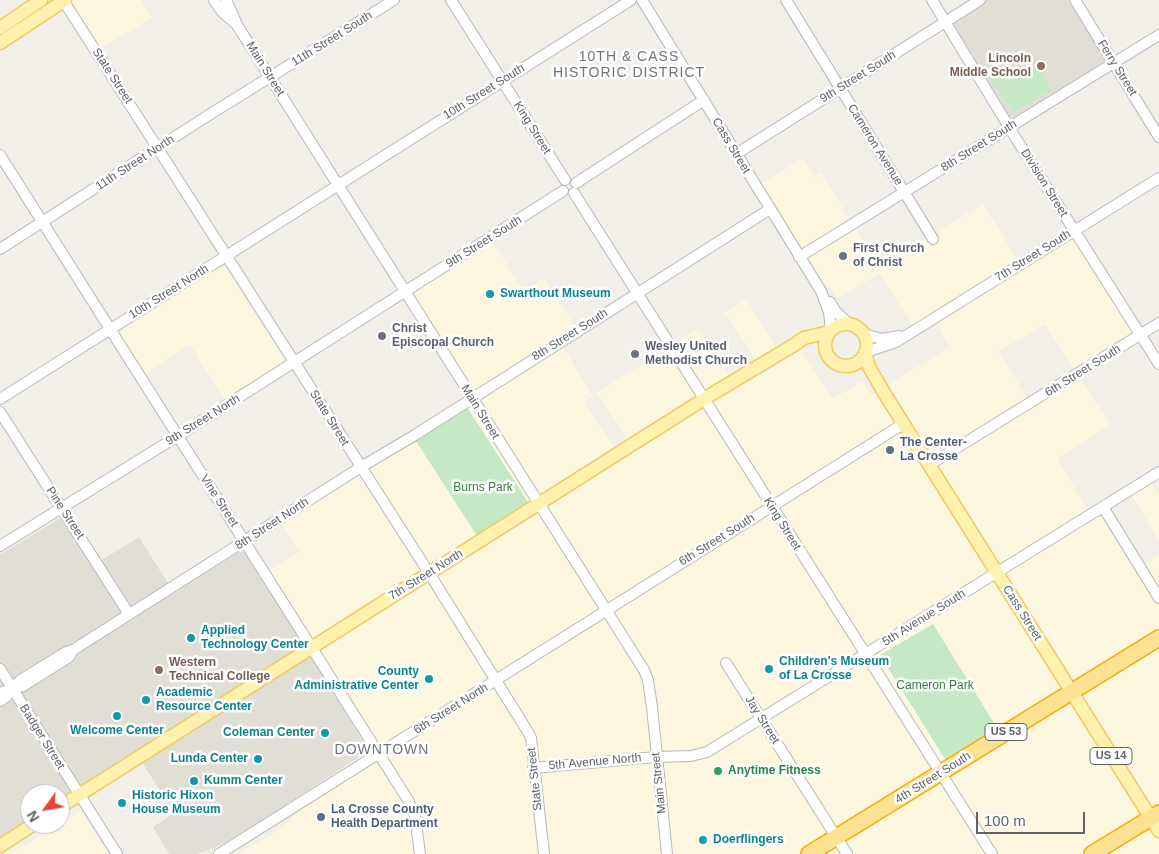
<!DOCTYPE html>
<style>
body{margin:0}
#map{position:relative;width:1159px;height:854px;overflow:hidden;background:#f1efe8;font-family:Arial,sans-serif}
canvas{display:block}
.north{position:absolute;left:20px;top:784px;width:50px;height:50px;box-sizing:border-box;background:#fff;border:1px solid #bfc1c3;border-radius:50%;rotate:238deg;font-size:14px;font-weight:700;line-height:20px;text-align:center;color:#5f6368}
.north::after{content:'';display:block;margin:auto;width:18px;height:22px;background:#ea4335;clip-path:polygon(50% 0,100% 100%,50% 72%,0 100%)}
.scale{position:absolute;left:976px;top:812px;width:109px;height:22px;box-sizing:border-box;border:2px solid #5f6368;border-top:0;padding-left:6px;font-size:15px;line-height:18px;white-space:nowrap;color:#5f6368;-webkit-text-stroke:4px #fff;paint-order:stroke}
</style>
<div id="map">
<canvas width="1159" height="854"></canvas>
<div class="north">N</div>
<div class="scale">100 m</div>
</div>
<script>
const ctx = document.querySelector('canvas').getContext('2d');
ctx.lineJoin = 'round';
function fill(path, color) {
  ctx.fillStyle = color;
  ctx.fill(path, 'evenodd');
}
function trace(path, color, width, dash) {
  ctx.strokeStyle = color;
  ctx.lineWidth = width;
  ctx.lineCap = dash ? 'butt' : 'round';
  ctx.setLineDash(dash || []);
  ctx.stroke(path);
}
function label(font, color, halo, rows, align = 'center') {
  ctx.font = font + ' Arial,sans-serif';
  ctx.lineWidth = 5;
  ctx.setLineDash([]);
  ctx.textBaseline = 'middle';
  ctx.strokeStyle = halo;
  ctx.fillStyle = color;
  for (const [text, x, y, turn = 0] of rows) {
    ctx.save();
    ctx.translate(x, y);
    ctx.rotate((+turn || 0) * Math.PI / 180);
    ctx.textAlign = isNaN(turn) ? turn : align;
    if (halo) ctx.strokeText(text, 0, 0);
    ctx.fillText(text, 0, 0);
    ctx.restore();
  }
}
fill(new Path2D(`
 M63,0h78l11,18 -56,33z
 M803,158l11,19 7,-4 57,92 4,1 101,-62 37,60 54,-33 67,104 -64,39 33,51 -53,34 30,49 5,5 11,-6 37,60 19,-12v299h-921l38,-22 52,-46 51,-32 -114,-181 34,-21 -20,-32 192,-122 -66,-107 85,-53 34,53 20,-13 33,52 -17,12 33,54 -9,6 33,51 14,-9 -34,-51 101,-64 34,52 26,-17 -33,-52 21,-13 37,59 17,-10 33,51 29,-18 9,14 79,-48 -15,-26 -18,11 -38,-59 -41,26 -8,-13 -9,5 -65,-104zM1045,324l32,50 -46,29 -33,-51z
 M222,266l4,2 54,84 3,7 -2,4 -57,36 -34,-55 -45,29 -25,-40 4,-6z
 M1149,478l10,17v45l-30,-49z
 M81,811l27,43h-98l50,-30z`), '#fef7e0');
fill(new Path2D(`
 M980,0h95l39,63 -105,64 -64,-105z
 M60,518l32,48 47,-29 35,56 66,-42 6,2 120,193v6l-119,79 -33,17 -18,6h-27l-16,-27 21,-14 -39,-62 -75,48v-5h-30v24l-30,19v-282z`), '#e1ded6');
fill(new Path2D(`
 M1010,65l7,11 -21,13 -7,-11z
 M1037,66l14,24 -38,23 -15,-24z
 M467,407l61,95 -51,34 -61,-95z
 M933,624l64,104 -52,31 -65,-104z`), '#c5e8c5');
const minor = new Path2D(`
 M63,0l366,573 99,159 3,6 13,116
 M214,0l8,12 15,13 407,645 4,10 4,27 15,147
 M226,0l10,22
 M451,0l114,180
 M642,0l179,291 8,21 2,18
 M786,0l147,239
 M932,0l83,137 144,227
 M1075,0l84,137
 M736,154l244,-154
 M0,155l408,645 7,15 5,39
 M576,183l128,-83
 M574,193l418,661
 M0,249l212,-136 182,-113
 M799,257l360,-222
 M830,302l6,10 13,12
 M864,334l18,5 17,-3
 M866,352l30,-10 263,-164
 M0,399l631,-399
 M0,412l129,202
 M929,465l230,-142
 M1103,507l56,91
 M0,546l178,-110 385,-245
 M73,650l288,-183 54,-32 355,-226
 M73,650l-4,7 -46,29 -11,3 7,-8 47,-29z
 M726,663l121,191
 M0,669l117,185
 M0,693l12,-4 -6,8 -6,4
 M533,768l123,-11 35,-1 16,-4 452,-280
 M219,854l684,-430`);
const major = new Path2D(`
 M0,28l41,-28
 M0,43l65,-43
 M825 345a21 21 0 1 1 42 0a21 21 0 1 1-42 0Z
 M865,353l4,14 17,29 273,435
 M60,807l652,-413 82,-49 10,-7 25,-6
 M0,846l34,-22`);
const highway = new Path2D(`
 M809,854l350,-216
 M1092,854l67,-41`);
trace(minor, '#b5b8bc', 12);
trace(major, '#f2c960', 15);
trace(highway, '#f9ab00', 18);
trace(minor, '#fff', 10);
trace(major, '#fff2af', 12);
trace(highway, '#fde293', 15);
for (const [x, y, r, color] of [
 [1041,66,5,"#8d6e63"],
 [843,256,5,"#6b7280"],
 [490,294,5,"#0f9aa8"],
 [382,336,5,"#6b7280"],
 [635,354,5,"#6b7280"],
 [890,450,5,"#5c6f8a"],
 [191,638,5,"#0f9aa8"],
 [769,669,5,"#0f9aa8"],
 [159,670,5,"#8d6e63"],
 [429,679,5,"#0f9aa8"],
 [146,700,5,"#0f9aa8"],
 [117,716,5,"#0f9aa8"],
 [325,733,5,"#0f9aa8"],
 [258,759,5,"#0f9aa8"],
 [718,771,5,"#2e9e5b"],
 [194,781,5,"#0f9aa8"],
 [122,803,5,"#0f9aa8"],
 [321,817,5,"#5c6f8a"],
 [703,840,5,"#0f9aa8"]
]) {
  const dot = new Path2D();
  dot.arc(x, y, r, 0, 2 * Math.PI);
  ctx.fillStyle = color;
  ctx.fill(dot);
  trace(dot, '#fff', 2);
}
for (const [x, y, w] of [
 [1006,732,42],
 [1111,756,42]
]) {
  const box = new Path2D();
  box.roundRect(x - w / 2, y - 8.5, w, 17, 4);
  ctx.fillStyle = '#fff';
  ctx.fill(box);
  trace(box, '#5f6368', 1);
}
label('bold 11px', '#5f6368', null, [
 ["US 53",1006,732],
 ["US 14",1111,756]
]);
label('12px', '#5f6368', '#fff', [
 ["11th Street South",332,39,-32],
 ["Ferry Street",1117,68,58],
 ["Main Street",265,69,58],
 ["State Street",112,76,57],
 ["9th Street South",858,77,-32],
 ["10th Street South",484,92,-32],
 ["King Street",532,128,58],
 ["Cameron Avenue",875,145,58],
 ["Cass Street",731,146,59],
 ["8th Street South",979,146,-32],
 ["11th Street North",135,163,-33],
 ["Division Street",1044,183,58],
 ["9th Street South",484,242,-32],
 ["7th Street South",1033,256,-32],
 ["10th Street North",169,292,-32],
 ["8th Street South",570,335,-32],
 ["6th Street South",1083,371,-32],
 ["Main Street",480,412,58],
 ["State Street",329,418,58],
 ["9th Street North",203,420,-32],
 ["Vine Street",219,501,57],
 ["Pine Street",65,513,57],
 ["8th Street North",272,524,-33],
 ["King Street",782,524,58],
 ["6th Street South",717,540,-32],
 ["7th Street North",426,575,-32],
 ["Cass Street",1022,613,58],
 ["5th Avenue South",924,618,-32],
 ["6th Street North",451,709,-32],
 ["Jay Street",762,720,58],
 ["Badger Street",42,737,58],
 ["5th Avenue North",595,762,-5],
 ["4th Street South",933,778,-32],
 ["State Street",535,779,-96],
 ["Main Street",659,783,-96]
]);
label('bold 12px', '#785e54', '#fff', [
 ["Lincoln",1031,59],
 ["Middle School",1031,73],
 ["Western",169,663,"left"],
 ["Technical College",169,677,"left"]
], 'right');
label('bold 12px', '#5b616d', '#fff', [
 ["First Church",853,249],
 ["of Christ",853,263],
 ["Christ",392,329],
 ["Episcopal Church",392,343],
 ["Wesley United",645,347],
 ["Methodist Church",645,361]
], 'left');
label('bold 12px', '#0d838f', '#fff', [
 ["Swarthout Museum",500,294],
 ["Applied",201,631],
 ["Technology Center",201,645],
 ["Children's Museum",779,662],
 ["of La Crosse",779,676],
 ["County",419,672,"right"],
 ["Administrative Center",419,686,"right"],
 ["Academic",156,693],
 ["Resource Center",156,707],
 ["Welcome Center",117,731,"center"],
 ["Coleman Center",315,733,"right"],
 ["Lunda Center",248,759,"right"],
 ["Kumm Center",204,781],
 ["Historic Hixon",132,796],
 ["House Museum",132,810],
 ["Doerflingers",713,840]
], 'left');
label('bold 12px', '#4e5e75', '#fff', [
 ["The Center-",900,443],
 ["La Crosse",900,457],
 ["La Crosse County",331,810],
 ["Health Department",331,824]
], 'left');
label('12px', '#348238', '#fff', [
 ["Burns Park",483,488],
 ["Cameron Park",935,686]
]);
label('bold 12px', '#27864d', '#fff', [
 ["Anytime Fitness",728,771]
], 'left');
ctx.letterSpacing = '1px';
label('14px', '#70757a', '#fff', [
 ["10TH & CASS",629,57],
 ["HISTORIC DISTRICT",629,73],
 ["DOWNTOWN",382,750]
]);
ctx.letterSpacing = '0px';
</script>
